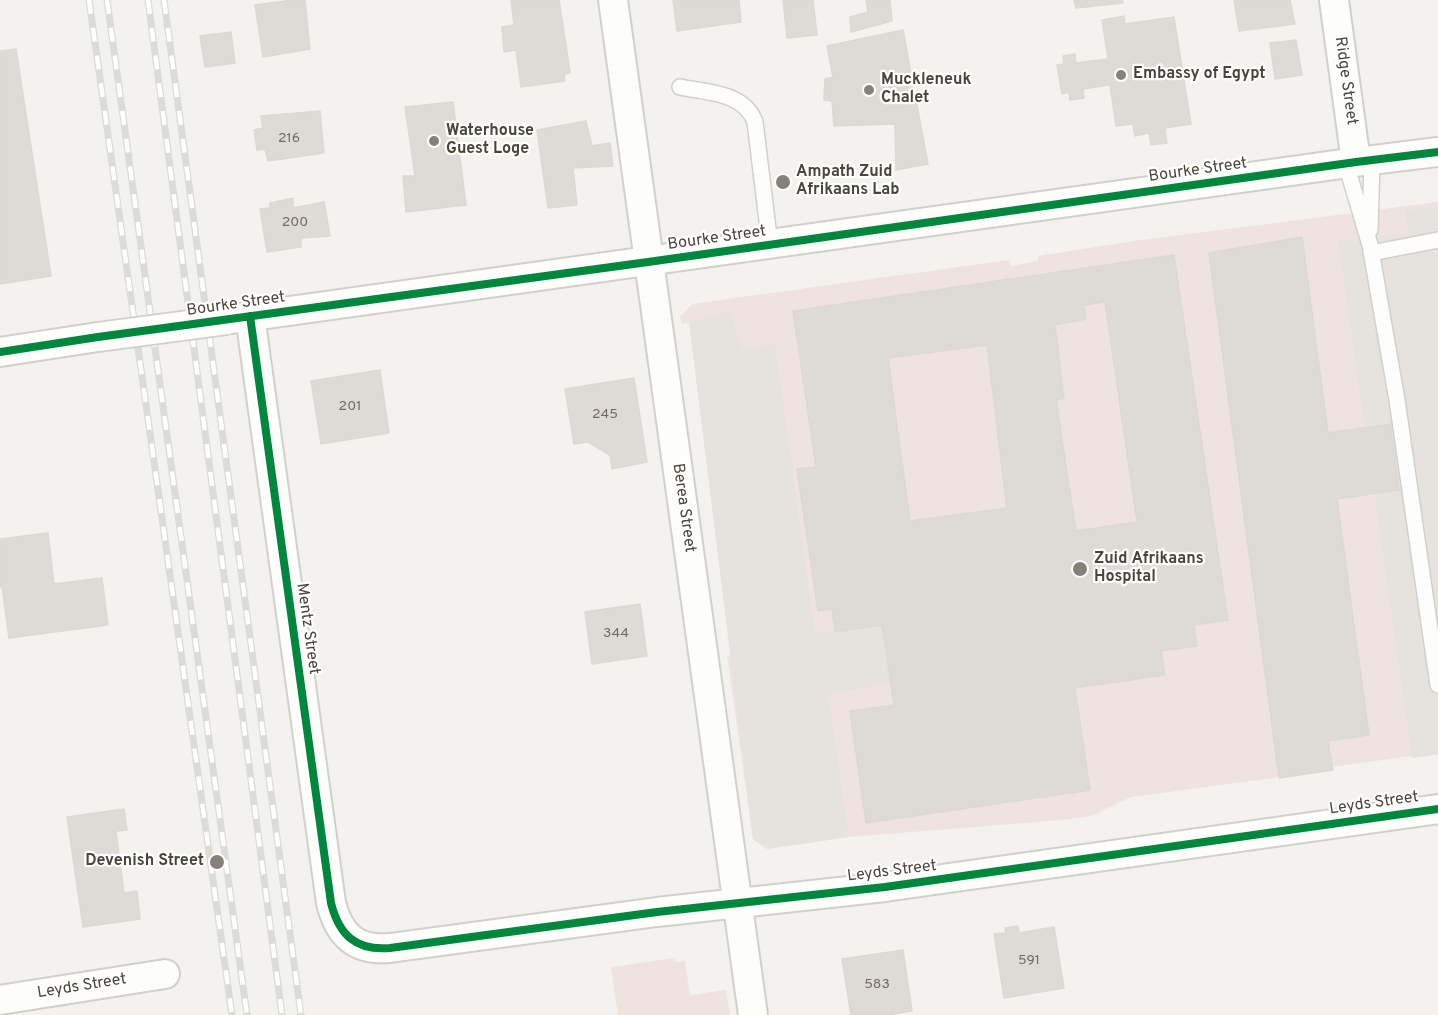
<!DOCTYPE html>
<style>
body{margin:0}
canvas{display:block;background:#f4f2ee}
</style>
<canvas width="1438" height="1015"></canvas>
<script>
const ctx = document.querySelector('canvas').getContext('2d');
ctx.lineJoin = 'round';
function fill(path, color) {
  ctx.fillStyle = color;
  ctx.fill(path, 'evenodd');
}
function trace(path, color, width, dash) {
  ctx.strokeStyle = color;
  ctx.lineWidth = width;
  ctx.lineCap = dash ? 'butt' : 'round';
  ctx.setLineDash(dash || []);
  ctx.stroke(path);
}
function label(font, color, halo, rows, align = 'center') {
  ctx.font = font + ' Overpass,sans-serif';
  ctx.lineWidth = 4.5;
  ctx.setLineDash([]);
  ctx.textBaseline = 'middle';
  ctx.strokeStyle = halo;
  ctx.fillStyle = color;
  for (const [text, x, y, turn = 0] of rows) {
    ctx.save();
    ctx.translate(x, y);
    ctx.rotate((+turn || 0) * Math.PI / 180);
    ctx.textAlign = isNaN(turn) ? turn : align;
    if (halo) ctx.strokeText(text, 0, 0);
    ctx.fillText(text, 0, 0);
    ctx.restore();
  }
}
fill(new Path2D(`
 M1438,202v553l-26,3 -1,-2 -79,11 1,3 -202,27 -40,19 -29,4 -213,17 -82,12 -14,-10 -26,-183 5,-1 -43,-332 -7,1 -2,-7 12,-13 317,-44 2,6 27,-5v-5l96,-15z
 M675,958l1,4 9,-1 5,34 36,-5 4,25h-112l-7,-48z`), '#eee3df');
fill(new Path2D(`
 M1438,206v548l-26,4 -74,-517 70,-8 -3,-23z
 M730,311l12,37 33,-4 40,289 67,-8 9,58 -63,11 21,143 -82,12 -14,-10 -64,-517z`), '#e6e3df');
const building = new Path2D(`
 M294,0h11l5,49 -47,8 -8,-52z
 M559,0l11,72 -6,3 1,6 -44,6 -5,-37 -12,2 -2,-25 12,-2 -3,-25z
 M673,0h66l2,22 -64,9z
 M783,0h30l4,35 -30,3z
 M866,0h24l2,21 -41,11 -1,-15 18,-5z
 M1074,0h48l1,3 -47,5z
 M1234,0h56l5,24 -56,7z
 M1124,16l1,8 49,-7 17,107 -26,4 2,15 -16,2 -2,-12 -14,3 -2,-12 -17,2 -6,-41 -27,4 1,9 -14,2 -1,-8 -7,2 -5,-29 7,-1 -1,-8 12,-2 1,9 32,-4 -6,-39z
 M903,30l25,134 -32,6 -1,-46 -61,2 -2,-25 -8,-1 1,-21 8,-2 -6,-31z
 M231,32l4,31 -30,4 -5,-31z
 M1296,40l6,35 -27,4 -5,-36z
 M16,49l35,227 -51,8v-233z
 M453,102l13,103 -60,7 -3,-36h12l-10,-69z
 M320,111l4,42 -56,8 -3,-12 -8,1 -3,-20 9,-2 -2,-12z
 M586,121l6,25 18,-3 3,23 -40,2 4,37 -29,3 -11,-78z
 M293,198v10l31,-6 6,34 -29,2v9l-34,5 -7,-43 10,-1v-5z
 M1302,237l26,196 62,-9 9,66 -62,9 32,236 -41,6 5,29 -54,8 -70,-525z
 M1174,255l54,365 -34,5 3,21 -36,5 4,24 -90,13 15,102 -224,33 -16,-112 44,-6 -12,-80 -47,7 -3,-23 -14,2 -21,-142 19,-2 -23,-156zM1105,302l32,220 -61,9 -20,-131 8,-2 -9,-73 31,-6 -2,-14zM987,345l20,163 -97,13 -22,-163z
 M380,370l9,63 -68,11 -10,-63z
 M634,378l13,84 -35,7 -2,-14 -22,-13 -14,2 -9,-55z
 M48,533l6,51 48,-6 6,47 -99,13 -7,-52 -2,1v-48z
 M640,604l7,52 -55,8 -7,-52z
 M124,809l3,21 -11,1 8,62 13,-2 3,28 -57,8 -16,-110z
 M1018,926l1,7 35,-6 10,61 -60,10 -10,-64 12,-1 -1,-5z
 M903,950l9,61 -26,4h-35l-9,-56z`);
fill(building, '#dedbd6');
trace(building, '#dcd9d4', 1.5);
const lane = new Path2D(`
 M680,87c28,6 64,5 75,35l15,123
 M1346,164l24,81 27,155 41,285
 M1370,230l2,-70
 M1371,253l67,-13`);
const street = new Path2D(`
 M613,0l140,1015
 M1334,0l22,162
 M250,316l81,587c8,32 25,48 59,45l267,-36 228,-25 553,-78
 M232,319l1124,-157 82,-10
 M0,352l98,-15
 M0,1000l165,-26`);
trace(lane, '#d2d0cb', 18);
trace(street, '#d2d0cb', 32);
trace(lane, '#fdfdfc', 15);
trace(street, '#fdfdfc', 28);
const rail = new Path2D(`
 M89,0l143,1015
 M107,0l140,1015
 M148,0l134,1015
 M164,0l137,1015`);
trace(rail, '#dbdbda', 7);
trace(rail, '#fff', 4.5, [14]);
const streetBridge = new Path2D(`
 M98,337l129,-17`);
trace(streetBridge, '#d2d0cb', 32, []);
trace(streetBridge, '#fdfdfc', 28);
trace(new Path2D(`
 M250,316l81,587c8,32 25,48 59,45l267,-36 228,-25 553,-78
 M0,352l98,-15 550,-75 708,-100 82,-10`), '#00873e', 8);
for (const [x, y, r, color] of [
 [1121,75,6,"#868178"],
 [869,90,6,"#868178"],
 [434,141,6,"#868178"],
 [783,182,8,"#868178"],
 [1080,569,8,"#868178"],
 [217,862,8,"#868178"]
]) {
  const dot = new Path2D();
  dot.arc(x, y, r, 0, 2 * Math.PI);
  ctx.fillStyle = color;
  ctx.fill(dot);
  trace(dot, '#fff', 2);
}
label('14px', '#706a61', null, [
 ["216",289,139],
 ["200",295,223],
 ["201",350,407],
 ["245",605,415],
 ["344",616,634],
 ["591",1029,961],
 ["583",877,985]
]);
label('bold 16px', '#4b4439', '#fff', [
 ["Embassy of Egypt",1133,75],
 ["Muckleneuk",881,81],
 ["Chalet",881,99],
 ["Waterhouse",446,132],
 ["Guest Loge",446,150],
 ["Ampath Zuid",796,173],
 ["Afrikaans Lab",796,191],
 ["Zuid Afrikaans",1094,560],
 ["Hospital",1094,578],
 ["Devenish Street",204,862,"right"]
], 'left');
label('16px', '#4b4439', '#fff', [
 ["Ridge Street",1345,81,82],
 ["Bourke Street",1198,171,-8],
 ["Bourke Street",717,239,-8],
 ["Bourke Street",236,305,-8],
 ["Berea Street",683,508,82],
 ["Mentz Street",307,629,82],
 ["Leyds Street",1374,804,-8],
 ["Leyds Street",892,872,-7],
 ["Leyds Street",82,987,-9]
]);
</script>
